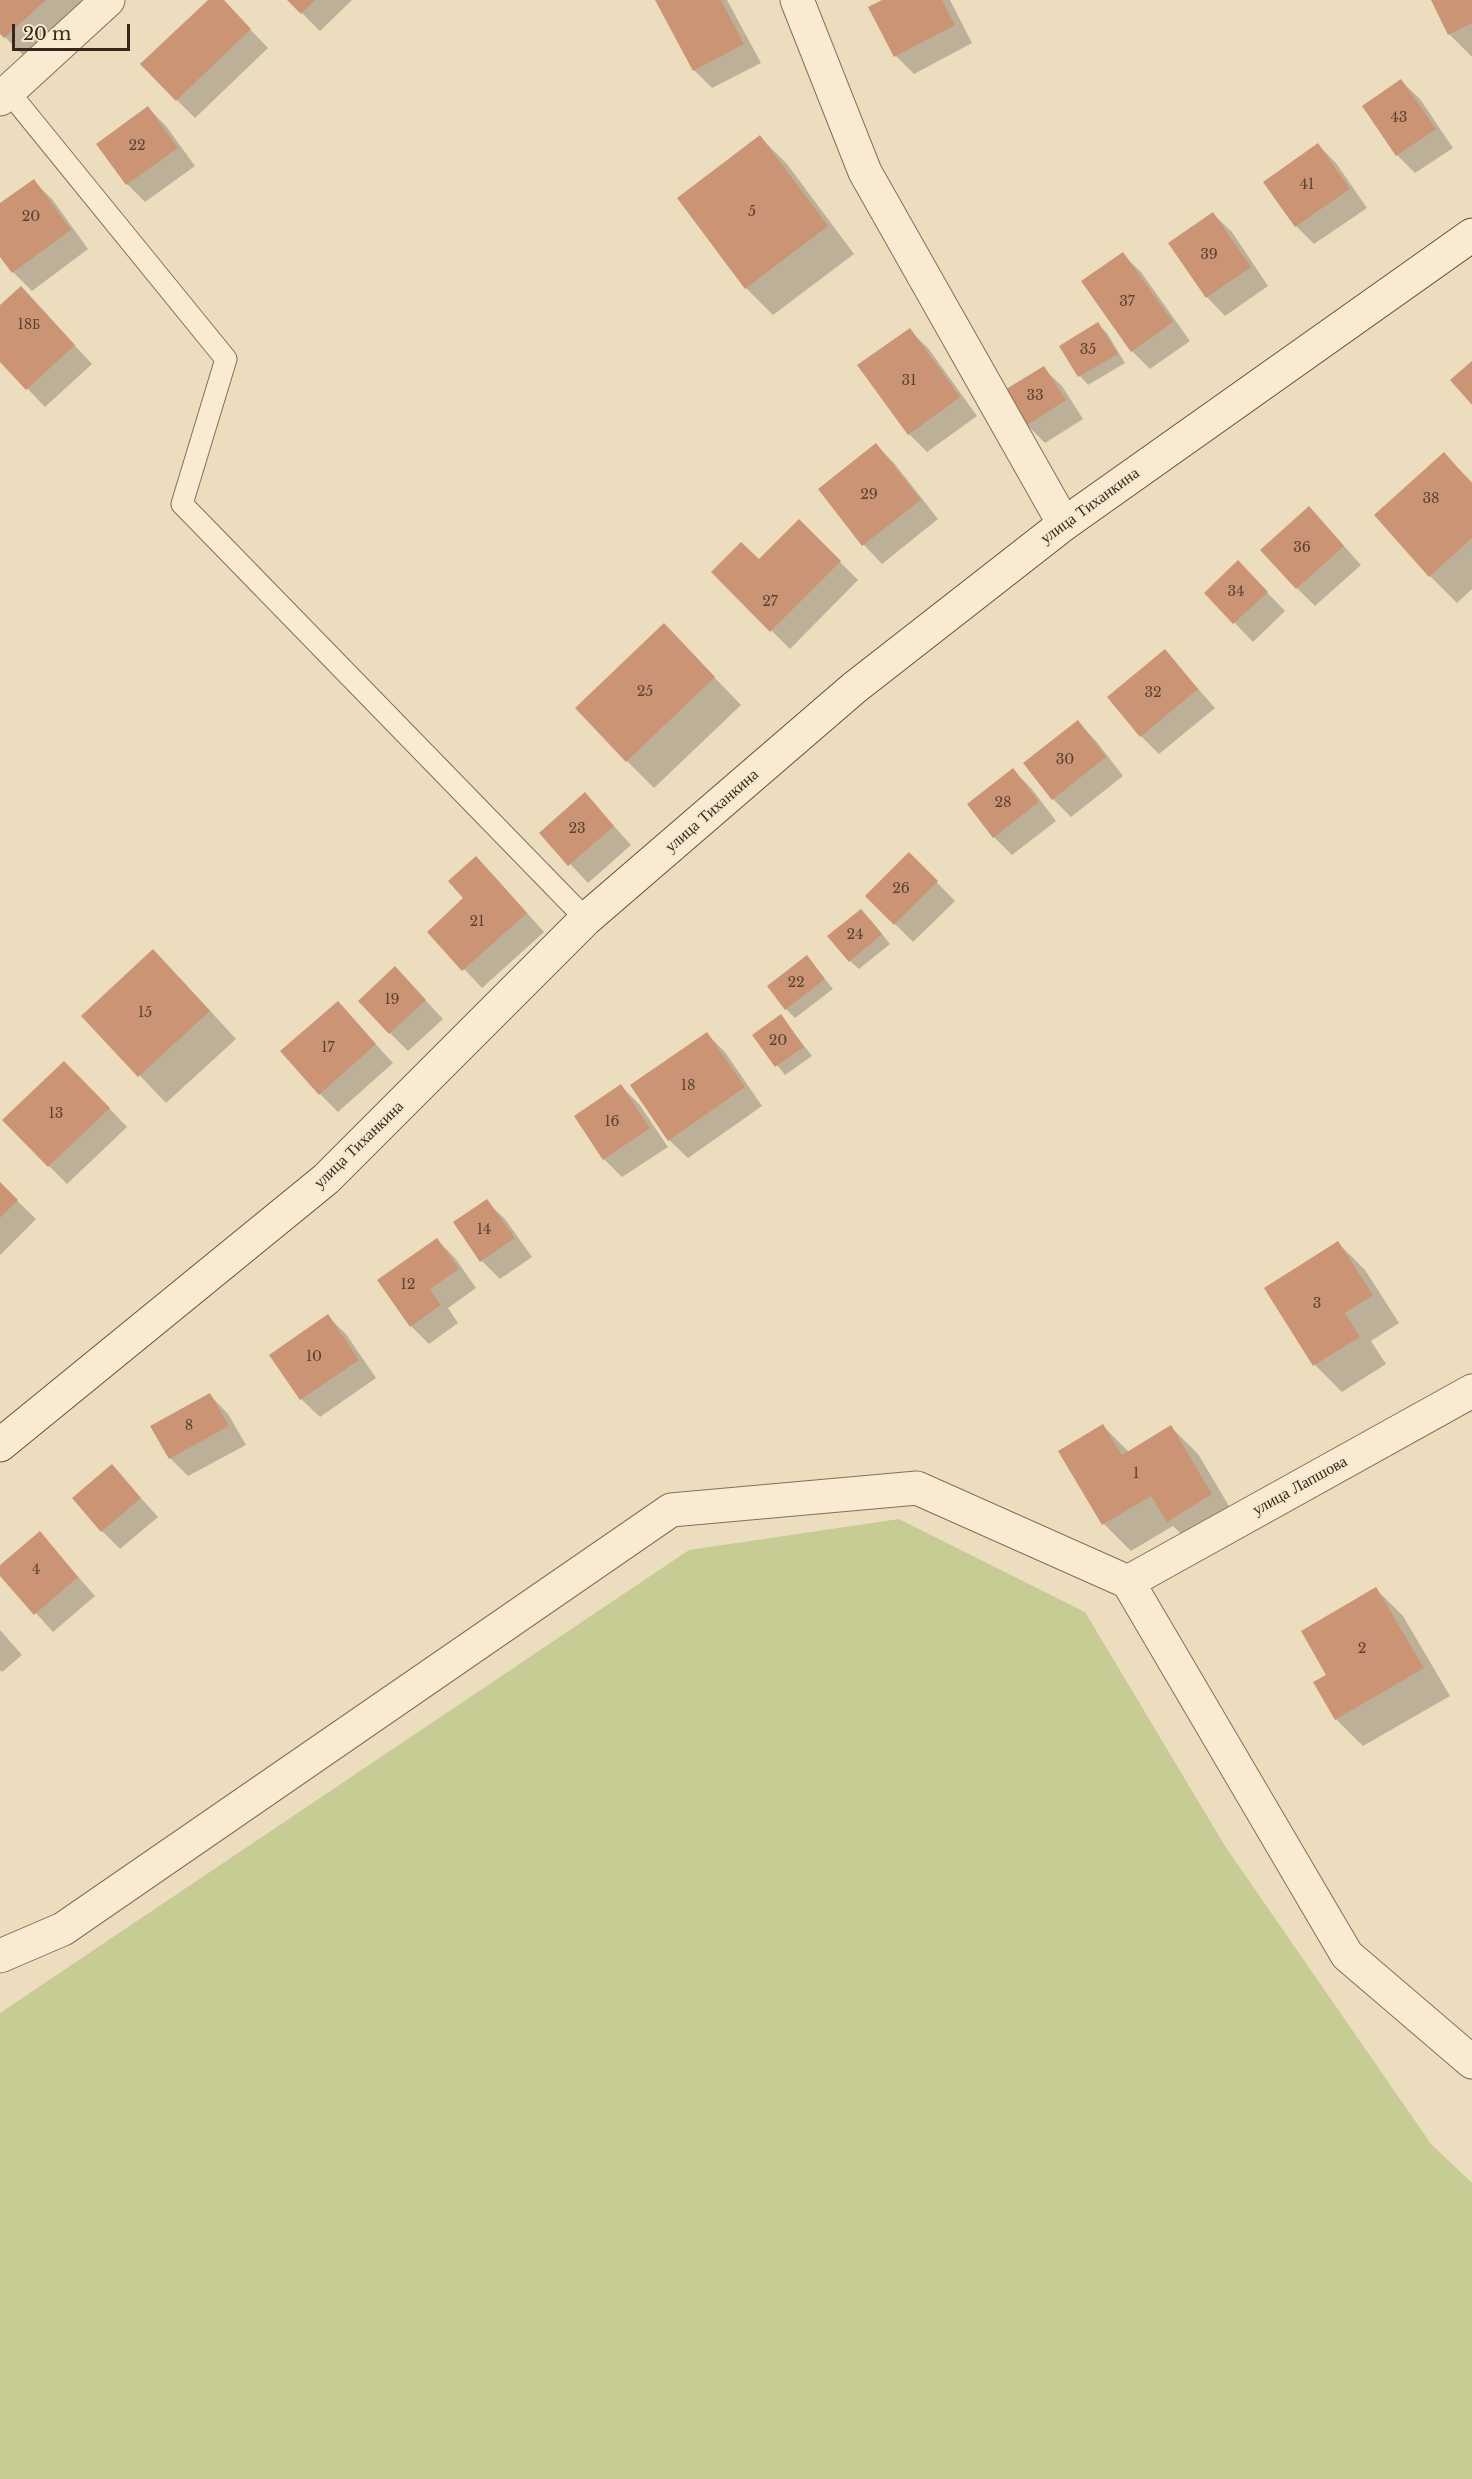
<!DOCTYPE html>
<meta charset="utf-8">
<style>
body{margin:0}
#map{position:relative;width:1472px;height:2479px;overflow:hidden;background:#edddbf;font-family:"Libre Baskerville",serif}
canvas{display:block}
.scale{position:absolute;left:12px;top:24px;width:118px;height:27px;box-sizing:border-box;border:3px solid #35271c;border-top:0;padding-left:8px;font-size:18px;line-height:21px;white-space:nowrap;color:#35271c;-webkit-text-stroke:4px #f5e8cf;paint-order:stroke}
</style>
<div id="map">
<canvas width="1472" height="2479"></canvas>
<div class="scale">20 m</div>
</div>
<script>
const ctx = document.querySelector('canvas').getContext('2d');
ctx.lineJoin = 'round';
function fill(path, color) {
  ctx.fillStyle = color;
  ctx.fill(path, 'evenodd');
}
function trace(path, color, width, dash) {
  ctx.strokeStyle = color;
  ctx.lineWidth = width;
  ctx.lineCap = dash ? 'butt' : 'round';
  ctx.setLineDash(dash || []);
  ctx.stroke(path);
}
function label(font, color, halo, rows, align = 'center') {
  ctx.font = font + ' "Libre Baskerville",serif';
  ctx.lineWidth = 4.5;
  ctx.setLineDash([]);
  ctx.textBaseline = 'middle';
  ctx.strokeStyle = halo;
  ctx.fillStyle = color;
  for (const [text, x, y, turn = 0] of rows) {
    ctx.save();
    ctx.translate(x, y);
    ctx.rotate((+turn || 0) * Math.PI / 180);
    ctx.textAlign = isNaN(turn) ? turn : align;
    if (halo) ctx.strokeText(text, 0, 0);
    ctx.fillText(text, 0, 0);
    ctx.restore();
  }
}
fill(new Path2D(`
 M899,1519l186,93 140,234 206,298 41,39v296h-1472v-466l689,-463z`), '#c7cb94');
fill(new Path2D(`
 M0,0h81l1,2 -58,54 -24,-24z
 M210,0h12l46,48 -73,70 -18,-18z
 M289,0h63l-32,31z
 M657,0h70l34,63 -49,25 -18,-18z
 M885,0h65l22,43 -58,31 -18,-18z
 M1432,0h40v57l-23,-23z
 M1401,81l19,18 33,49 -38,25 -18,-18z
 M148,108l18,18 29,40 -50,36 -18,-18z
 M760,137l27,27 67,90 -81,61 -27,-27z
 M1318,145l18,18 31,45 -53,36 -18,-18z
 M33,181l19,18 36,50 -56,42 -19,-19 -13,-18v-49z
 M1213,214l19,18 36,54 -43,30 -18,-19z
 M1122,254l19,18 49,69 -40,28 -18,-18z
 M21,288l71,76 -47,43 -45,-47v-53z
 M1098,324l9,9 18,30 -37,22 -8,-9 -19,-30z
 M909,330l19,18 49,68 -50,36 -18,-18z
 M1043,368l19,18 21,33 -38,24 -18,-18z
 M876,445l18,18 44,56 -56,45 -18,-19 -44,-55z
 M1444,454l28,28v107l-15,14 -27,-27z
 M799,521l59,59 -68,69 -77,-77 46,-11z
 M1327,527l34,38 -46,41 -18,-18z
 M1256,581l29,30 -32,31 -47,-49z
 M664,625l77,80 -87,83 -27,-27z
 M1165,651l50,57 -56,46 -18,-18z
 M1078,722l18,19 27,35 -52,41 -18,-18z
 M1013,770l18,18 25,33 -44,34 -18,-18z
 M585,794l46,51 -43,38 -47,-50z
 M909,854l46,47 -42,41 -46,-46z
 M494,876l50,56 -62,56 -53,-56 36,-33z
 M870,919l20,25 -31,25 -9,-8z
 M807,957l26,32 -38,29 -9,-9z
 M180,978l56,61 -70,64 -83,-87z
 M413,987l30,32 -35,32 -18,-18z
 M338,1003l55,60 -55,49 -18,-18z
 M781,1016l31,40 -27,19 -31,-40z
 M707,1034l18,18 37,54 -74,52 -19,-18z
 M83,1081l44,46 -60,57 -18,-18z
 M621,1086l18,18 29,43 -46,30 -18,-18z
 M0,1184l36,35 -36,36z
 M486,1201l19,18 27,38 -32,22 -18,-18 -27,-38z
 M437,1240l18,18 21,30 -28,20 10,15 -29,21 -18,-18z
 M1338,1243l27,27 34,53 -28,18 15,23 -44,28 -27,-27 -49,-77z
 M327,1316l19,18 30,44 -56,39 -19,-18 -30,-44z
 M210,1395l18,19 18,31 -58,31 -18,-18z
 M1103,1426l26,26 42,-25 27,27 40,67 -43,27 -22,-22 -42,25 -27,-27z
 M112,1466l46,51 -38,32 -18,-18z
 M40,1533l55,63 -42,36 -53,-59v-6z
 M1376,1589l27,27 47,80 -87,50 -27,-27 -8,-44z
 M0,1630l22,25 -20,17 -2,-2z`), '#0003');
fill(new Path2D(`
 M0,0h46l-42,38 -4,-4z
 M208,0h16l27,29 -75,72 -36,-37z
 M287,0h28l-14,14z
 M655,0h66l23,44 -51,27z
 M882,0h60l13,25 -61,32 -26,-50z
 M1431,0h41v23l-24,12z
 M1401,79l35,50 -40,27 -34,-50z
 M148,106l30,42 -52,37 -30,-41z
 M760,135l68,91 -83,63 -68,-91z
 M1318,143l32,46 -55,38 -32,-45z
 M34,179l37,51 -59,43 -12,-16v-54z
 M1213,212l38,55 -45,31 -38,-55z
 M1123,252l50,70 -42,30 -50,-71z
 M21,286l54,59 -49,45 -26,-28v-57z
 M1098,322l20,32 -40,23 -19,-31z
 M910,328l50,69 -52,38 -51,-70z
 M1472,361v44l-22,-25z
 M1044,366l22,34 -40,26 -23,-35z
 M876,443l45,57 -59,46 -44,-57z
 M1444,452l28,32v54l-43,39 -55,-62z
 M1309,506l35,40 -48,43 -36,-39z
 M799,519l42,42 -71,71 -59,-60 30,-30 18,17z
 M1238,560l30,32 -35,32 -29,-31z
 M664,623l51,54 -89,85 -51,-54z
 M1165,649l33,40 -58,48 -33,-40z
 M1078,720l28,37 -54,43 -29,-37z
 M1013,768l26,34 -46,36 -26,-34z
 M585,792l29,34 -46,40 -29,-33z
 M909,852l29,29 -44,44 -29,-29z
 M476,856l51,57 -65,58 -35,-39 36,-34 -15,-17z
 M861,909l21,25 -33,28 -22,-26z
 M153,949l57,62 -72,66 -57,-61z
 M807,955l18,24 -40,31 -18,-24z
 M395,966l31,34 -37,34 -31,-33z
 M338,1001l38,43 -57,51 -39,-44z
 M781,1014l23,33 -29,20 -23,-32z
 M707,1032l38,55 -77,54 -38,-56z
 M64,1061l46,47 -62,59 -46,-47z
 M621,1084l29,44 -47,32 -29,-44z
 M0,1182l18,18 -18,18z
 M487,1199l28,39 -35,24 -27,-40z
 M437,1238l22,31 -29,20 11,16 -31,22 -33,-47z
 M1338,1241l35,54 -28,18 15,24 -47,29 -49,-78z
 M328,1314l31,46 -59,40 -31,-45z
 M210,1393l19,33 -60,33 -19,-33z
 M1103,1424l19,31 49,-30 41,69 -45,28 -16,-26 -49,29 -44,-74z
 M112,1464l29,34 -40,34 -29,-34z
 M40,1531l38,46 -44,38 -34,-39v-11z
 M1376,1587l48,81 -89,52 -22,-38 13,-7 -25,-44z`), '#cb9475');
const lane = new Path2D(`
 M8,91l218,268 -44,145 404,415`);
const street = new Path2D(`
 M797,0l68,172 199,352
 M0,99l108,-99
 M1128,1582l344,-191
 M0,1956l63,-27 608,-419 246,-22 211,94 219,373 125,107`);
const secondary = new Path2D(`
 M0,1445l326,-266 260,-260 268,-231 210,-164 408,-289`);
trace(lane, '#856e58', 23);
trace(street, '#856e58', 35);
trace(secondary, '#674f3b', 35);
trace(lane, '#f8ebd2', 21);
trace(street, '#f8ebd2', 33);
trace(secondary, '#f8ebd2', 33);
label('14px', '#5a4232', null, [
 ["43",1399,118],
 ["22",137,146],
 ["41",1307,185],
 ["5",752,212],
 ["20",31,217],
 ["39",1209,255],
 ["37",1127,302],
 ["18Б",29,325],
 ["35",1088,350],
 ["31",909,381],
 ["33",1035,396],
 ["29",869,495],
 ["38",1431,499],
 ["36",1302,548],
 ["34",1236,592],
 ["27",770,602],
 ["25",645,692],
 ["32",1153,693],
 ["30",1065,760],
 ["28",1003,803],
 ["23",577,829],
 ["26",901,889],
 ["21",477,922],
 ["24",855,935],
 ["22",796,983],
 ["19",392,1000],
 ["15",145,1013],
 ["20",778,1041],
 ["17",328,1048],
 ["18",688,1086],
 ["13",56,1114],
 ["16",612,1122],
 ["14",484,1230],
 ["12",408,1285],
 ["3",1317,1304],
 ["10",314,1357],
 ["8",189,1426],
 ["1",1136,1474],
 ["4",36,1570],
 ["2",1362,1649]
]);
label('16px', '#35271c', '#f5e8cf', [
 ["улица Тиханкина",1090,506,-36],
 ["улица Тиханкина",712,811,-41],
 ["улица Тиханкина",359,1145,-44],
 ["улица Лапшова",1300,1486,-29]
]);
</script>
